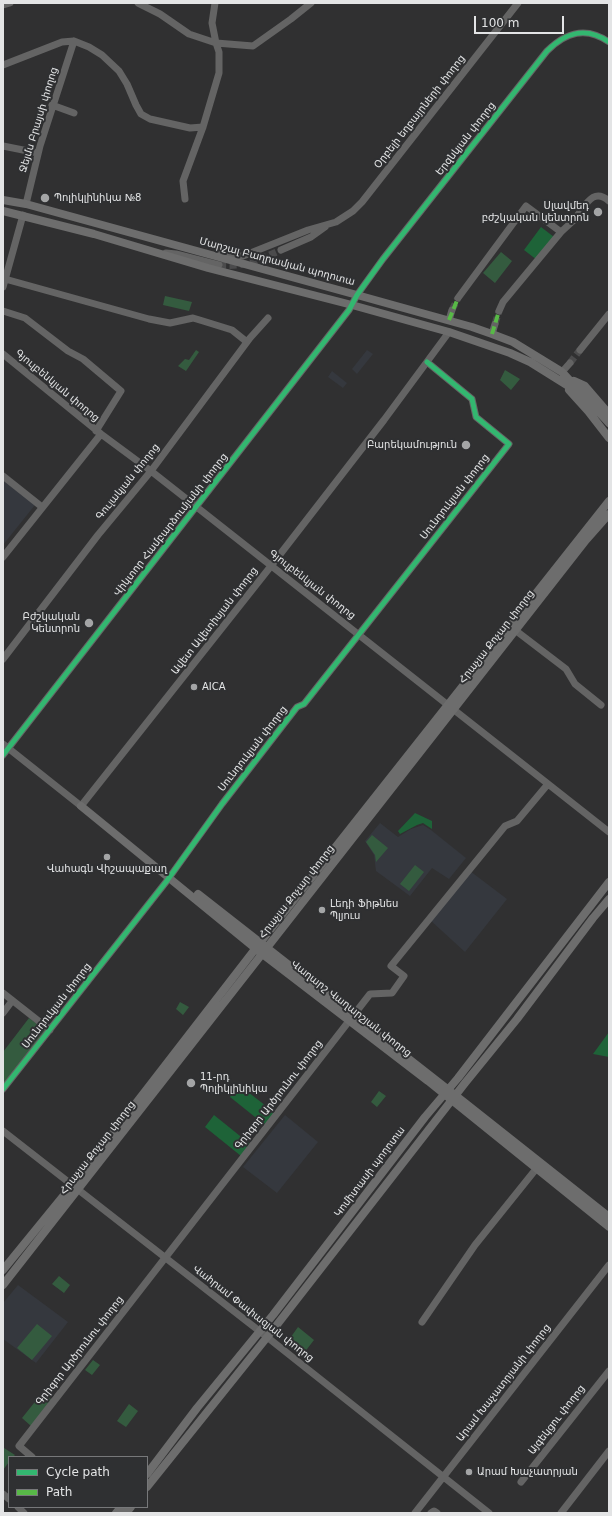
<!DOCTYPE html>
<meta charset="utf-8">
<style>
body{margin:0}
#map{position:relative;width:612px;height:1516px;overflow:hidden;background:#303031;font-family:"DejaVu Sans",sans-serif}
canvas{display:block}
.frame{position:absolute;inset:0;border:4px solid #e3e4e5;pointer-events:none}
.legend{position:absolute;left:8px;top:1456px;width:140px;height:52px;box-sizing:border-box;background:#2f3032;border:1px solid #77787a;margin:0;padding:5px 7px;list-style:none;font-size:12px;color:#e3e4e5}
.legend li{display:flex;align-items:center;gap:8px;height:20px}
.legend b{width:20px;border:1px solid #77787a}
.scale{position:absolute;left:474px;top:16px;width:90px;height:18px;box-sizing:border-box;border:2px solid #e3e4e5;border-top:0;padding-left:5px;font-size:12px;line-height:14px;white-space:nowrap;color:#e3e4e5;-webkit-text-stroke:3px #2f3032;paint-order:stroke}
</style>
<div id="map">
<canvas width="612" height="1516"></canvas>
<div class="frame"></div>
<ul class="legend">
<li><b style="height:5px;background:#33b770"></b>Cycle path</li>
<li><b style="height:5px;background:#58b947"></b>Path</li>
</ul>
<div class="scale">100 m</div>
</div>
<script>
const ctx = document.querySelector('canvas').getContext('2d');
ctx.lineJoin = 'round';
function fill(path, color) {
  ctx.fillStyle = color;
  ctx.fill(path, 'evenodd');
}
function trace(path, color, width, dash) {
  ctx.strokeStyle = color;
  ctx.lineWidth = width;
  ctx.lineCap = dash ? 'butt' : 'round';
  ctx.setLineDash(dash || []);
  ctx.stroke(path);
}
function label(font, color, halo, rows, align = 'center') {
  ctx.font = font + ' "DejaVu Sans","Noto Sans Armenian",sans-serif';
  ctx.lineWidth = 4;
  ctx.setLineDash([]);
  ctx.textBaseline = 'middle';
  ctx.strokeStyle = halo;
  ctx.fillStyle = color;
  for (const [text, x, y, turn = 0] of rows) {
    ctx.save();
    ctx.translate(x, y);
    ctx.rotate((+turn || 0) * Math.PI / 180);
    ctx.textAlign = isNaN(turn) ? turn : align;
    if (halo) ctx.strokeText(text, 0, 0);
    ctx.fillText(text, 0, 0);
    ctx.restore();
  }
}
fill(new Path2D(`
 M367,350l6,4 -16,20 -5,-5z
 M332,371l15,12 -4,5 -15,-11z
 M3,480l32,25 -32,40z
 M380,823l18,14 13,-8 12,-4 8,5 35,28 -17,21 -17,-11 -22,28 -34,-25 -2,-16 -9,-14z
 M470,871l37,28 -42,53 -35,-32z
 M285,1115l33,27 -41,51 -34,-26z
 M18,1285l50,37 -32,41 -33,-24v-36z`), '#35383e');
fill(new Path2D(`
 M501,252l11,9 -17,22 -12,-10z
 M165,296l27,6 -3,9 -26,-6z
 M196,350l3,2 -13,19 -8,-5 7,-7 4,1z
 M505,370l15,9 -9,11 -11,-10z
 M372,835l16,13 -12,14 -1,-7 -9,-13z
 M415,865l9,7 -15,19 -9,-7z
 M180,1002l9,5 -6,8 -7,-6z
 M29,1018l16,12 -41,54 -1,-1v-31z
 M379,1091l7,5 -9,11 -6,-5z
 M59,1276l11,9 -6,8 -12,-9z
 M37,1324l15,12 -20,24 -15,-12z
 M298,1327l16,13 -10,13 -16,-12z
 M93,1360l7,5 -8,10 -7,-5z
 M42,1393l10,7 -21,26 -9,-8z
 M129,1404l9,7 -12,16 -9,-6z
 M4,1448l11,7 -2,2h-4v5l-6,8v-20z`), '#345b3f');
fill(new Path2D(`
 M541,227l13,10 -17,23 -13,-10z
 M415,813l17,8v8l-9,-6 -6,2 -17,9 -2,-3z
 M609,1032v25l-16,-3z
 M239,1085l36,28 -10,12 -35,-28z
 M214,1115l36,29 -9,12 -36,-29z`), '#1e6338');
trace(new Path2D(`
 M219,265c28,2 37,-4 62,-15
 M452,310l6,-12
 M495,324l4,-13
 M570,363l10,-13`), '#4b4b4c', 7, [7, 3.5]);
trace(new Path2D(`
 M138,3l22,11 29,20 27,9 37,3 38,-27 20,-16
 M3,5l7,-2
 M3,65l59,-23 12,-1 15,6 13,8 17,16 8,13 9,21 5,9 9,5 40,9 13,-1
 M52,105l22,8
 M3,146l35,7
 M185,199l-2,-18 20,-54 16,-54v-21l-3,-9 -4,-20 3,-20
 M26,204l14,-58 34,-105
 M576,217c10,-12 17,-30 33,-16
 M561,232l13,-12
 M281,250l30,-13 14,-10
 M166,253l10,1 43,11
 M220,254l23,2 65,-26 28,-8 17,-11 9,-9 156,-199
 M5,279l144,40 21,4 23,-5 10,3 29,9 15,12
 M3,287l20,-72
 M458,298l68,-92 35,26 -58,70 -4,9
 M3,311l22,7 43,33 15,8 38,32 -25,40
 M449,320l3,-10
 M492,334l3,-10
 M580,350l29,-36
 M3,354l98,80 50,37 458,361
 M562,372l8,-9
 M3,476l39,31
 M3,557l98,-123
 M515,630l51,39 9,15 26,21
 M3,659l95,-124 53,-64 99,-133 18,-20
 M3,744l78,62 190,-240 113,-146 65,-88
 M3,755l346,-445 8,-15 26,-36 164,-208c19,-19 39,-25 62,-9
 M3,993l47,37
 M3,1013l9,-12
 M3,1089l163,-207 56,-78 75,-97 7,-3 205,-260 -33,-27 -4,-18 -45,-37
 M3,1131l264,206 222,176
 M422,1322l53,-77 61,-76
 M32,1457l-13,-11 351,-452 22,-1 12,-17 -13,-10 114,-140 12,-5 31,-37
 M521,1482l88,-111
 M3,1494l6,5
 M18,1507l6,6
 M415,1513l194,-248
 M431,1513l3,-2 3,2
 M561,1513l48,-62`), '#646464', 7);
trace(new Path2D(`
 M3,200l23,4 331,91 115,32 20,7 21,8 49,30 47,51
 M3,211l91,23 114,34 144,37 97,27 61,21 20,9 48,30
 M574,381l11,5 24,28
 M569,390l19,21 21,27
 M81,806l175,143 172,132 181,146
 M198,894l267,209 144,114
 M3,1270l79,-97 184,-238 343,-434
 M3,1285l583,-745 23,-26
 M147,1474l50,-66 76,-93 152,-198 33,-39 151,-196
 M147,1487l129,-161 189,-243 52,-64 76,-101 16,-19
 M116,1513l5,-6
 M126,1513l5,-6`), '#6d6d6d', 8);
trace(new Path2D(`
 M574,220l2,-3
 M449,320l9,-22
 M492,334l7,-23`), '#58b947', 4, [8, 4]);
trace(new Path2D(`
 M3,755l346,-445 8,-15 26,-36 164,-208c19,-19 39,-25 62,-9
 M3,1089l163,-207 56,-78 75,-97 7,-3 205,-260 -33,-27 -4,-18 -45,-37`), '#33b770', 5);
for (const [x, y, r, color] of [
 [45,198,5,"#a4a5a6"],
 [598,212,5,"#a4a5a6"],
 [466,445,5,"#a4a5a6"],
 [89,623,5,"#a4a5a6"],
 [194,687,4,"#a4a5a6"],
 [107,857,4,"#a4a5a6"],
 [322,910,4,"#a4a5a6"],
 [191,1083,5,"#a4a5a6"],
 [469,1472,4,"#a4a5a6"]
]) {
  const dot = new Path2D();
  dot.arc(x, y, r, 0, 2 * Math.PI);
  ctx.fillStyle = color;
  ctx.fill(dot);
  trace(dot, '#2f3032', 1.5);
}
label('10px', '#e3e4e5', '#2f3032', [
 ["Օրբելի եղբայրների փողոց",420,112,-52],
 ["Ջեյմս Բրայսի փողոց",39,120,-73],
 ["Երզնկյան փողոց",466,139,-52],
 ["Մարշալ Բաղրամյան պողոտա",277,262,15],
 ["Գյուլբենկյան փողոց",57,386,40],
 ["Գուլակյան փողոց",128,482,-51],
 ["Սունդուկյան փողոց",455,497,-52],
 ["Վիկտոր Համբարձումյանի փողոց",171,525,-52],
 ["Գյուլբենկյան փողոց",312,585,38],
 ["Ավետ Ավետիսյան փողոց",215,621,-52],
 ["Հրաչյա Քոչար փողոց",497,637,-52],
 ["Սունդուկյան փողոց",253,749,-52],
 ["Հրաչյա Քոչար փողոց",297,892,-52],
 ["Սունդուկյան փողոց",57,1006,-52],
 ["Վաղարշ Վաղարշյան փողոց",351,1009,38],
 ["Գրիգոր Արծրունու փողոց",279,1095,-52],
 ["Հրաչյա Քոչար փողոց",98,1148,-52],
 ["Կոմիտասի պողոտա",370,1172,-53],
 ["Վահրամ Փափազյան փողոց",253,1314,38],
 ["Գրիգոր Արծրունու փողոց",80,1351,-52],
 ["Արամ Խաչատրյանի փողոց",504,1383,-52],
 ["Այգեկցու փողոց",557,1420,-52]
]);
label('10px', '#e3e4e5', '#2f3032', [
 ["Պոլիկլինիկա №8",54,198],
 ["Սլավմեդ",589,206,"right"],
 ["բժշկական կենտրոն",589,218,"right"],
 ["Բարեկամություն",457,445,"right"],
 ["Բժշկական",80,617,"right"],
 ["Կենտրոն",80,629,"right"],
 ["AICA",202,687],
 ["Վահագն Վիշապաքաղ",107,869,"center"],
 ["Լեդի Ֆիթնես",330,904],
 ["Պլյուս",330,916],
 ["11-րդ",200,1077],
 ["Պոլիկլինիկա",200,1089],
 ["Արամ Խաչատրյան",477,1472]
], 'left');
</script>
